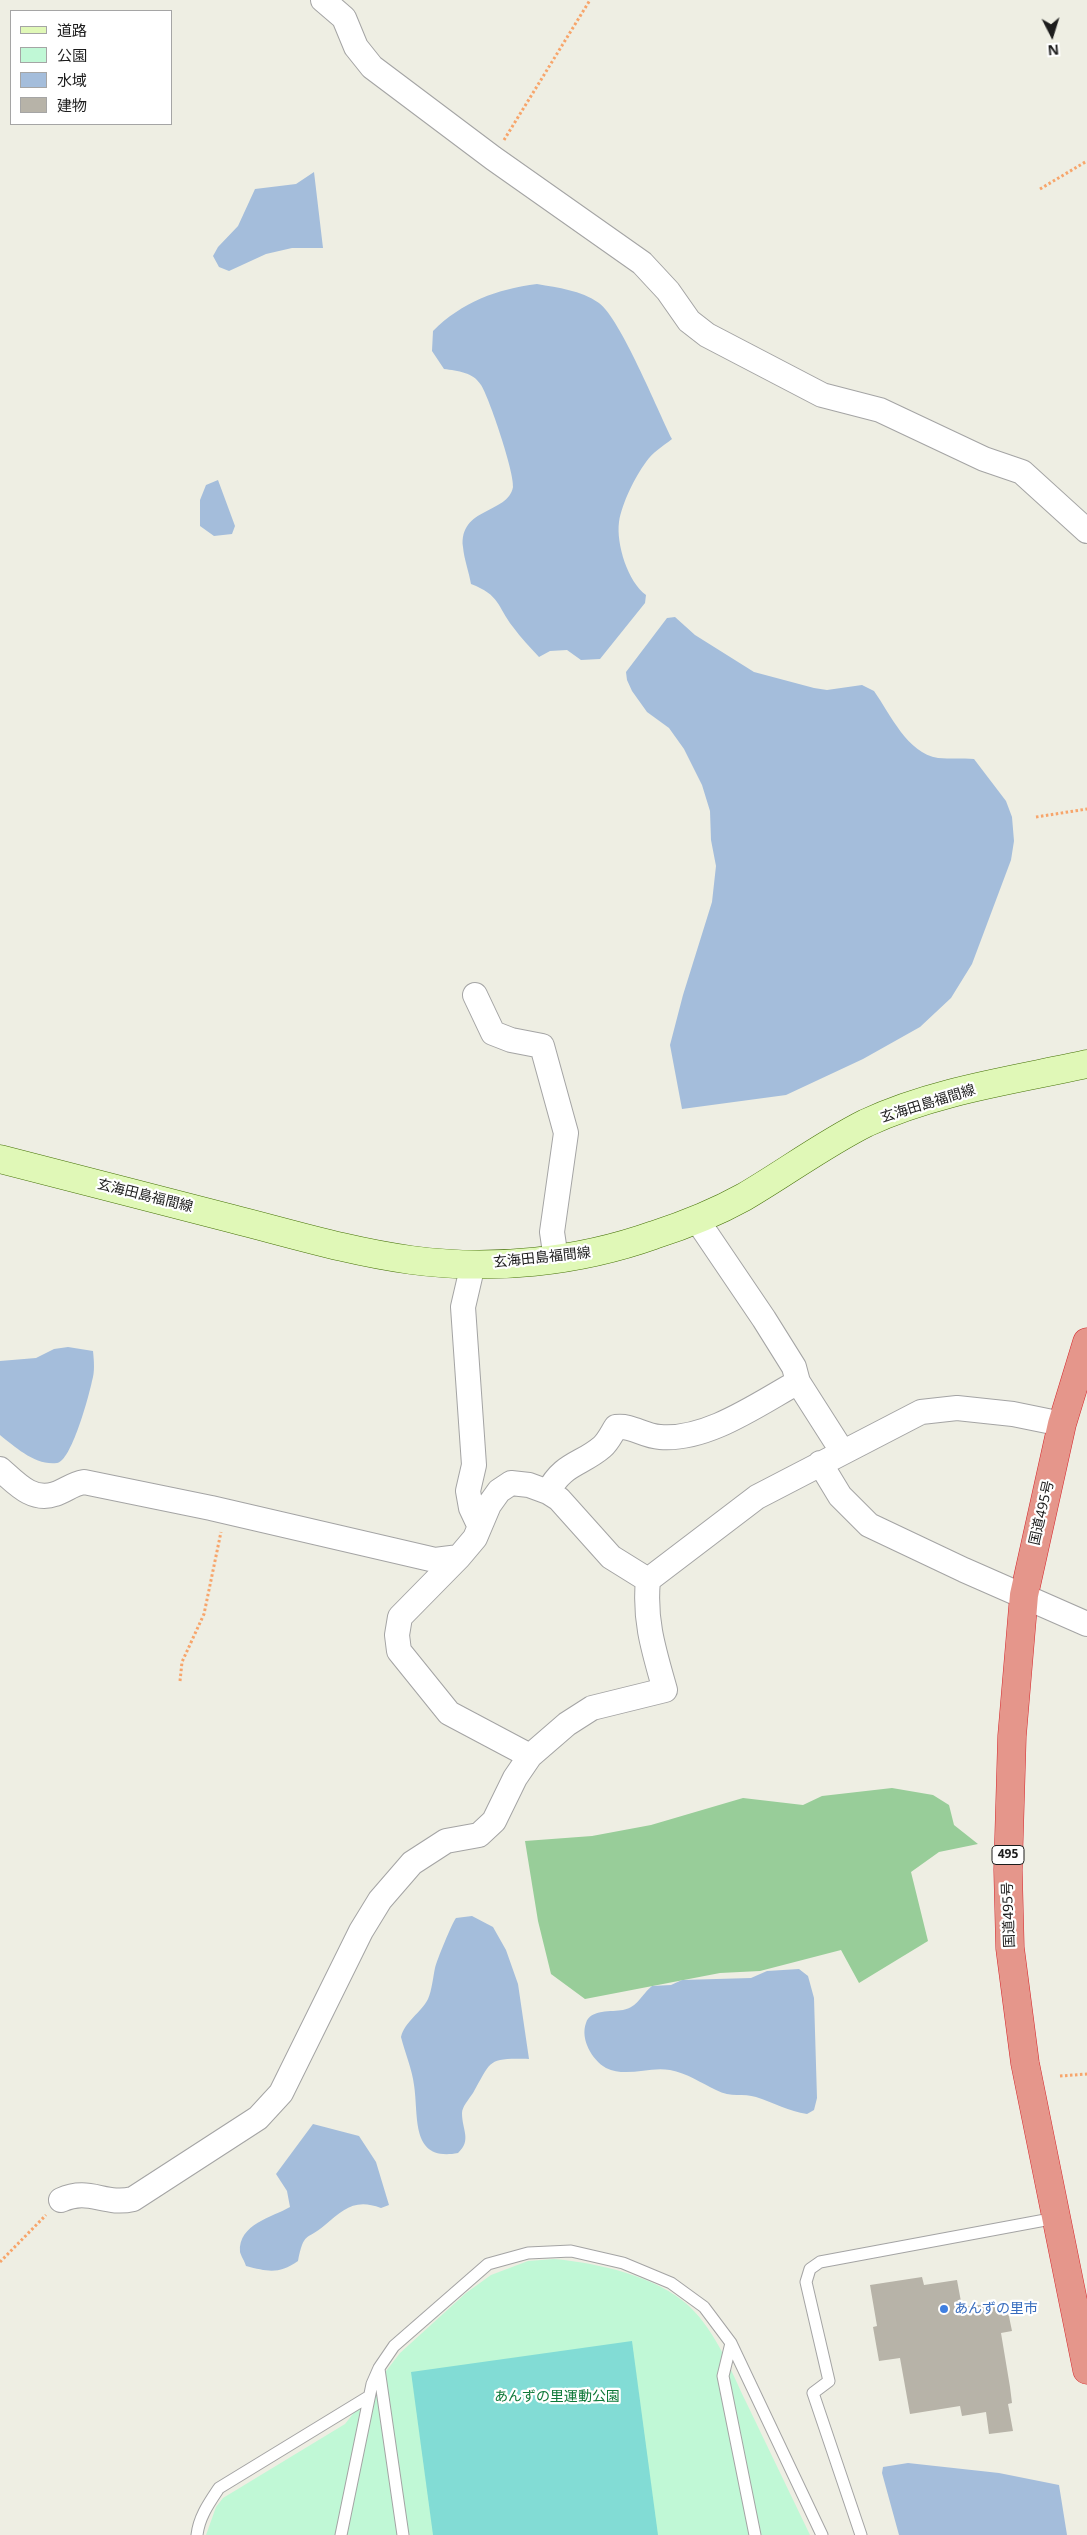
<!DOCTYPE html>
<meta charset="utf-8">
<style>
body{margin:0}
#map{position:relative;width:1087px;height:2535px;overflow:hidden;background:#eeeee3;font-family:"Noto Sans","Noto Sans JP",sans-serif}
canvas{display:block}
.legend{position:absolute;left:10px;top:10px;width:162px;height:115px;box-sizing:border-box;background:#fff;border:1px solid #a5a5a5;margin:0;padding:6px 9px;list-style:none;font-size:15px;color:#1d1d1d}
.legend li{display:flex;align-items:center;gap:10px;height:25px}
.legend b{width:25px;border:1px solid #a5a5a5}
.north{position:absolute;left:1027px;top:10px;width:50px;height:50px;-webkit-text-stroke:4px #fff;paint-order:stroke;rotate:175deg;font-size:14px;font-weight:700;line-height:20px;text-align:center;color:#1d1d1d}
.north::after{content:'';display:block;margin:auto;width:18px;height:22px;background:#1d1d1d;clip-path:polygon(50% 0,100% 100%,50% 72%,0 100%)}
</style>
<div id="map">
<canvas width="1087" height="2535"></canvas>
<ul class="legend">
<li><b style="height:6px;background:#e0f8b7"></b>道路</li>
<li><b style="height:14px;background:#c0f8d6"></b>公園</li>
<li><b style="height:14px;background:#a4bddb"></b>水域</li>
<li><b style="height:14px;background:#b7b3a8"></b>建物</li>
</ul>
<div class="north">N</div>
</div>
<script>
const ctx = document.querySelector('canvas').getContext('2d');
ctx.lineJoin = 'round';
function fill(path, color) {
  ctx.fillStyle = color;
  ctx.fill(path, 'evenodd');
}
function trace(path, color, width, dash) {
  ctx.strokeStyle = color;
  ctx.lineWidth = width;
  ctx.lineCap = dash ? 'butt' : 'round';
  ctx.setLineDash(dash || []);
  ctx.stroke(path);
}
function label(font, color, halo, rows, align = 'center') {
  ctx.font = font + ' "Noto Sans","Noto Sans JP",sans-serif';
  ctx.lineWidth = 4.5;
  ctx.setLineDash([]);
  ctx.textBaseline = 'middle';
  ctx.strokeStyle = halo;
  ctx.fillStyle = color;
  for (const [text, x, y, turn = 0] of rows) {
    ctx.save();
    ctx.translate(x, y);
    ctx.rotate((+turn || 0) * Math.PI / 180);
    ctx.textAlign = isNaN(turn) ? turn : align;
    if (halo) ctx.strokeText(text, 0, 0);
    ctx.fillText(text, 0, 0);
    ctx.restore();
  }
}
fill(new Path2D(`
 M892,1788l41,7 16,10 5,20 24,19 -39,8 -28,20 17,69 -69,42 -18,-33 -81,21 -40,2 -135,26 -34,-25 -13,-53 -13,-80 67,-5 59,-11 92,-27 60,7 19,-9z`), '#98cd99');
fill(new Path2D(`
 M554,2259c44,4 102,17 135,47 28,27 42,65 58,98 21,44 42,87 63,131h-604l10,-28 7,-9 122,-74 55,-71 66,-60 25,-18 37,-14z`), '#c0f8d6');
fill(new Path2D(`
 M632,2341l26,194h-225l-22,-163z`), '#82dcd5');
fill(new Path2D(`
 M314,172l9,76h-31l-26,6 -37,17 -10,-4 -6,-11 5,-9 20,-21 17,-37 41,-5z
 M537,284c22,4 43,6 62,19 21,15 59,108 73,136 -9,7 -20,14 -26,23 -11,15 -24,41 -27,60 -3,22 9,60 27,73l-1,8 -45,56 -19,1 -14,-10 -17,1 -11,6c-9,-10 -18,-19 -26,-30 -16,-21 -13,-32 -42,-43 -2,-12 -7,-25 -8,-37 -4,-40 45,-33 50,-60 2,-13 -24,-90 -32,-102 -8,-13 -23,-14 -37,-16l-12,-18 1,-20c29,-29 64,-42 104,-47z
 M218,480l17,46 -3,8 -18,2 -14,-10v-26l6,-15z
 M675,617l20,18 59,37 60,16 13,2 35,-5 12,6c17,24 33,62 64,67 12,1 24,0 36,1l32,42 6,16 2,24 -3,19 -39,104 -21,34 -31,29 -57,32 -77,36 -104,14 -12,-64 13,-50 29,-93 4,-36 -5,-26 -1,-29 -8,-26 -18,-36 -15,-21 -22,-16 -15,-21 -5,-11 -1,-8 41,-54z
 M68,1347l25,4c1,10 2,21 -1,30 -3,15 -21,81 -35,82 -21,3 -42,-16 -57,-28v-74l36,-3 18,-9z
 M472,1916l21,11 13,23 12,34 11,75c-42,-1 -37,1 -56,34 -4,6 -11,14 -11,20 0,17 10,27 -4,40 -48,9 -39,-36 -44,-68 -2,-16 -9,-32 -13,-48 4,-16 20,-24 27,-38 4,-9 5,-22 7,-31 2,-8 17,-45 21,-50z
 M799,1969l9,7 6,22 3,100 -3,12 -7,4c-18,-3 -33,-11 -51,-17 -12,-4 -25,1 -40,-7 -15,-7 -29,-17 -46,-20 -21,-4 -43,8 -64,-2 -14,-8 -26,-29 -20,-45 4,-14 26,-11 37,-13 15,-3 18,-15 29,-24l19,-1 11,-5 69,-2 16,-7z
 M313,2124l46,12 17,26 13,43 -8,3c-26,-10 -37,1 -56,17 -19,16 -21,6 -27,36 -19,13 -29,11 -52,5 -1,-4 -5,-10 -6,-14 -2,-28 33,-35 50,-45l-3,-16 -11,-17z
 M908,2463l91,10 60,12 8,50h-168l-17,-62 1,-6z`), '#a4bddb');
fill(new Path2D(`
 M922,2277l2,8 33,-5 5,27 44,-5 6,29 -11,2 9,54 2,16 -4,1 5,27 -24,3 -3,-22 -24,4 -2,-10 -50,8 -10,-56 -21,3 -6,-34 4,-1 -7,-41z`), '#b7b3a8');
const lane = new Path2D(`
 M731,2343l-8,33 32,159
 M379,2369l24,166
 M197,2535c2,-18 12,-32 22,-47l149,-91
 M341,2535l31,-151 7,-16 15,-22 94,-82 40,-11 43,-2 52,12 48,20 33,24 27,36 91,192
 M861,2535l-48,-142 16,-12 -23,-99 4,-13 10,-7 236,-44`);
const street = new Path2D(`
 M323,0l21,18 12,29 16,20 121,91 149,105 26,28 21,30 18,14 115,60 58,15 104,49 38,13 65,59
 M475,995l18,38 18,7 31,6 24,87 -14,99 4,27
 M697,1220l67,99 30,48 4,15 44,69
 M473,1264l-10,43 11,158 -6,26 3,17 8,17
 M820,1463l20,33 29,29 95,45 123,54
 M0,1469c16,14 32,33 55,25 10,-3 17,-10 29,-12l127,26 224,52 24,-3 16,-19 14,-33 10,-14 12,-8 18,2 19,7 11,7 52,58 37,23
 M548,1492c15,-29 33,-27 54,-45 6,-5 10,-14 14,-20 16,-2 27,9 44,10 47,4 98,-33 138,-55
 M459,1557l-59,60 -3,18 2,16 50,62 81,43
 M61,2200c29,-13 43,6 72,-1l125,-81 23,-25 80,-162 19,-31 32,-37 34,-22 33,-6 15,-14 21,-43 15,-22 37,-32 25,-16 73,-18c-11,-39 -21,-69 -17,-110l109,-83 164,-85 36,-4 56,6 49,10`);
const secondary = new Path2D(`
 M0,1159c78,20 155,40 233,60 59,15 118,33 178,41 81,11 167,2 243,-25 31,-10 61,-22 90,-38 41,-24 80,-53 122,-74 68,-32 148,-43 221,-59`);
const highway = new Path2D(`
 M1087,1342l-25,82 -38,171 -12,141 -4,134 2,78 15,115 62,307`);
trace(lane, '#a4a4a4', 13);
trace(street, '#a4a4a4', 26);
trace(secondary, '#457107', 29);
trace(highway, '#d5272d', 29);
trace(new Path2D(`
 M504,140l86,-140
 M1040,189l47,-28
 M1036,817l51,-8
 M180,1681l2,-19 22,-48 17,-82
 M1060,2076l27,-2
 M0,2262l46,-47`), '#f7a56b', 3, [2.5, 2.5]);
trace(lane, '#fff', 11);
trace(street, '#fff', 24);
trace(secondary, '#e0f8b7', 28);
trace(highway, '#e5968b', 28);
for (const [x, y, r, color] of [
 [944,2309,5,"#3f7fe0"]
]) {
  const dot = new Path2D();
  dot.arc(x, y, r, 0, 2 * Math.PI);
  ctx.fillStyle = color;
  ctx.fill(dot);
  trace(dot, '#fff', 2);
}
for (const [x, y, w] of [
 [1008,1855,32]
]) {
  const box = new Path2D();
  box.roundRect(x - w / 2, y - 9.5, w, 19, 4);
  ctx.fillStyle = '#fff';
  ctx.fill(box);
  trace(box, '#1d1d1d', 1);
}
label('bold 12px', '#1d1d1d', null, [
 ["495",1008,1855]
]);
label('14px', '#1d1d1d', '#fff', [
 ["玄海田島福間線",928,1104,-17],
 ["玄海田島福間線",145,1196,14],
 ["玄海田島福間線",542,1258,-6],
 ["国道495号",1042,1513,-77],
 ["国道495号",1009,1915,-92]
]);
label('14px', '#366cbe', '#fff', [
 ["あんずの里市",954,2309]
], 'left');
label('14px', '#0d7837', '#fff', [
 ["あんずの里運動公園",557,2397]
]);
</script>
